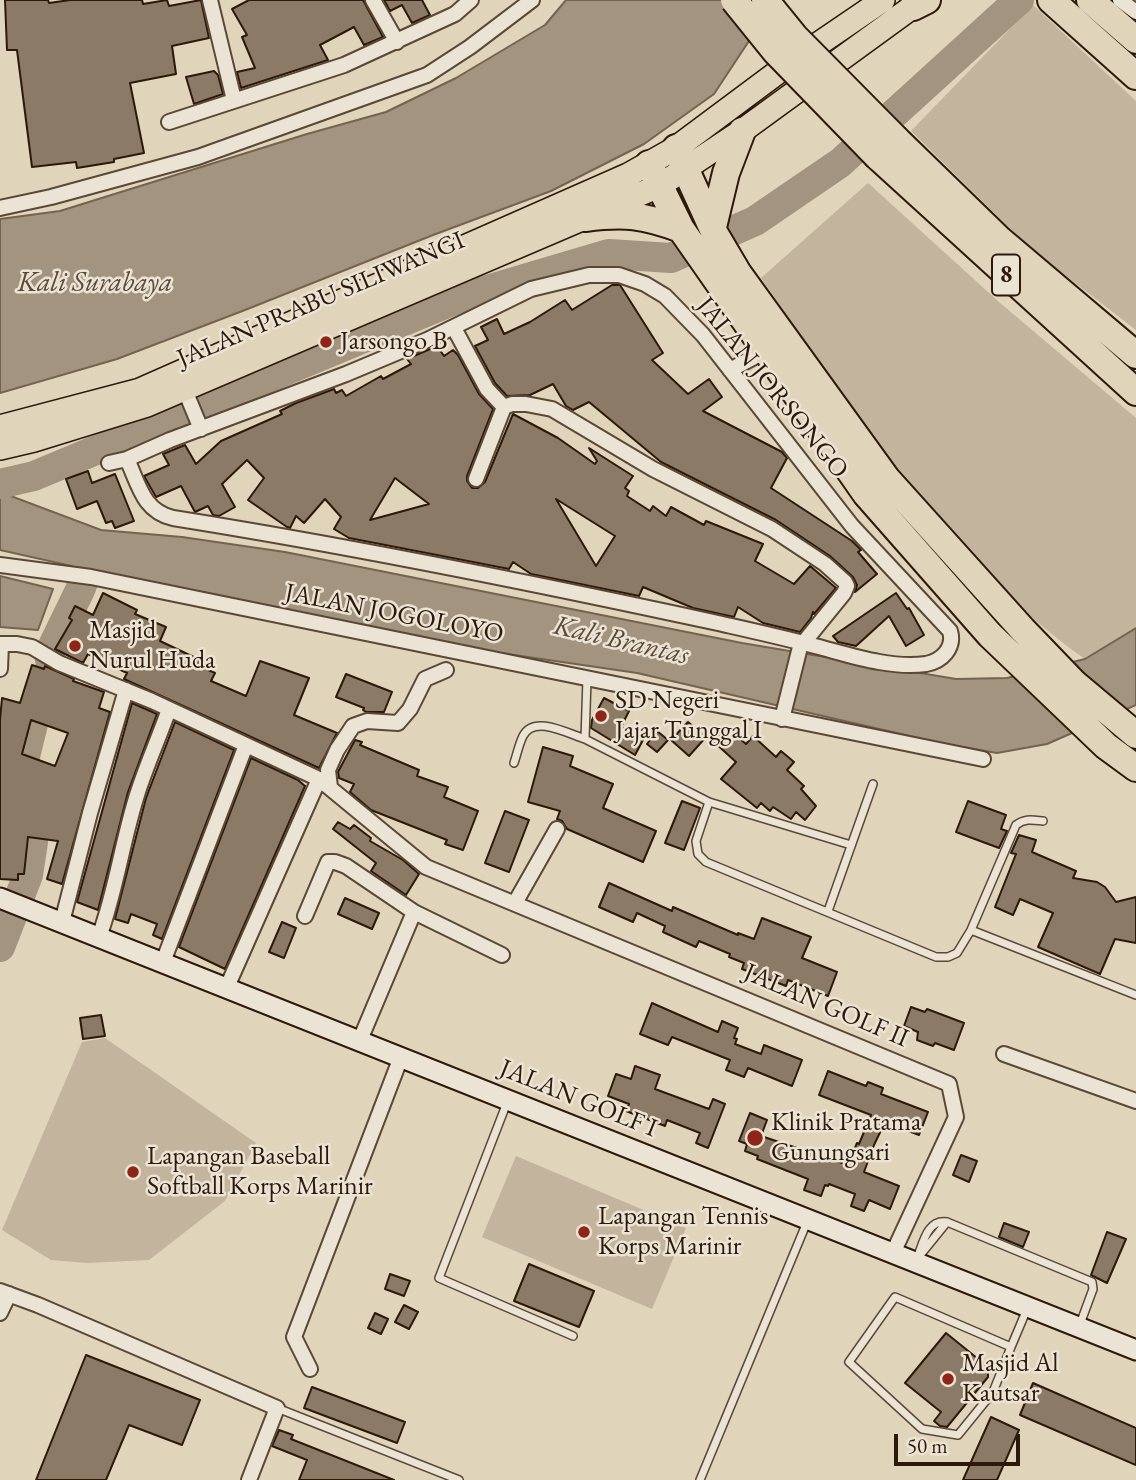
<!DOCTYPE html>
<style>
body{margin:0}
#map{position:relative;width:1136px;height:1480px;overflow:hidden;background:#e0d4bb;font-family:"EB Garamond",serif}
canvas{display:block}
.scale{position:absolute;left:894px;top:1434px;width:126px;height:32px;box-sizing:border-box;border:4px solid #2d190a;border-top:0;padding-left:9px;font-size:21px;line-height:24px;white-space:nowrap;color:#2d190a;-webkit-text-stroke:5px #ebe3d3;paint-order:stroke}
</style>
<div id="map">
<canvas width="1136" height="1480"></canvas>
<div class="scale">50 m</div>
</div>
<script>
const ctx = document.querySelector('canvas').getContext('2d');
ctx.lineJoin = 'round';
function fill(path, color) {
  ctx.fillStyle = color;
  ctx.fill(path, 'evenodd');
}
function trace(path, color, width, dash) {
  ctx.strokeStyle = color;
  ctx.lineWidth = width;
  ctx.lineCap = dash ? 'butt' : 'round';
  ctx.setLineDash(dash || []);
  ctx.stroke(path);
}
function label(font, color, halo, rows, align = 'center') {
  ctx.font = font + ' "EB Garamond",serif';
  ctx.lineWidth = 5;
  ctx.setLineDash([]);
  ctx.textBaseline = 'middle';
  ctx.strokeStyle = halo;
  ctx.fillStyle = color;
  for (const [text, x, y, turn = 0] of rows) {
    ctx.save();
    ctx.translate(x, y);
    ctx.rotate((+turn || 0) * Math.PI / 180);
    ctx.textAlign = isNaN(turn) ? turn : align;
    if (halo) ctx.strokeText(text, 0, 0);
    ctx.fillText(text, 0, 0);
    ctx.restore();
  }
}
fill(new Path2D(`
 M1033,5l103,96v229l-106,-82 -119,-117z
 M868,183l131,119 137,116v210l-51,31c-138,-98 -229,-244 -324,-381z
 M105,1038l151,105 -31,58 -76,59 -62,3 -36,-3 -49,-30 80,-188z
 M516,1156l170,72 -34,81 -170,-72z`), '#c2b49d');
const water = new Path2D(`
 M566,0h210l-62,94 -70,50 -93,47 -118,44 -188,75 -128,49 -117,34v-174l60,-8 247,-77 79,-22 70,-34 89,-53z
 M0,492l101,38 81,7 103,15 457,91 214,36 51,-1 78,-19 51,-31v77l-89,39 -50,9 -53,-9 -307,-71 -157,-23 -270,-53 -210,-47z
 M0,576l53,13 -15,41 -38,-3z`);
fill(water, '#a3947f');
trace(water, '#746350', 2);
trace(new Path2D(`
 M0,484l34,-8 423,-177 152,-45 62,4 84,-37 85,-58 179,-163
 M0,947l28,-72 5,-33 -8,-32 -8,-21 17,-69 18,-49 -3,-17 31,-64 17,-43`), '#a3947f', 30);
const building = new Path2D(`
 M5,0h43l1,3 21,-3h72l1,4 24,-4 2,6 32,-6 8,38 -37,8 4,28 -46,9 14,70 -30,6v3l-37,6 -1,-6 -44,5 -15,-117h-10z
 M249,0h114l20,37 -19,8 -10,-18 -34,18 8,15 -87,28 -4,-16 18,-4 -13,-31 5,-2 -15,-26z
 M384,0h38l8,15 -18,8 -10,-18 -12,6z
 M214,71l4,4 5,19 -29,10 -8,-27z
 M612,285h8l43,68 -11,7 36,34 21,-15 13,18 -19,14 79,41 5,6 -16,30 81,53 9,9 -3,2 19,22 -22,18 2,-7 -4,-8 -23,-21 -54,-36 -115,-58 -72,-60 -16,8 -7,-4 -13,-22 -23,11 -23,1 -12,-13 -20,-37 13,-6 -7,-13 16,-8 7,15 26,-12 35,-22 7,10z
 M437,346l7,10 9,-6 5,5 21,39 14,15 -26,67v5l5,7h6l7,-6 28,-68 45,24 37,26 2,-3 -8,-13 44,28 -8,12 4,3 -2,5 23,15 3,-5 13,10 5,-9 33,18 2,-4 57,23 -8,17 39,23 16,-18 26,22 -22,26 -1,-2 -2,6 -11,14 -37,-9 -25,-16 -4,10 -41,-9 -50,-21 -4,9 -108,-22 -18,-12 -4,7 -160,-31 -15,-9 7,-12 -16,-18 -21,24 -8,-7 -6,12 -3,-1 -39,-27 16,-22 -17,-18 -25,24 13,23 -16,9 -6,-1 -5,-9 -13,6 -14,-26 -25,11 -12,-21 25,-11 -6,-11 22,-9 11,19 25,-23 61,-27 -2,-3 16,-8 38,-14 2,4 6,-3 4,6 35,-20 2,3 28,-15 -4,-5zM395,478l34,26 -59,16zM556,499l59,37 -19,30z
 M88,471l4,12 23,-9 19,47 -19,7 -3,-7 -6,2 -9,-22 -20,8 -11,-30z
 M103,593l34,17 -2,4 31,13 -6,14 40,19 -3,5 18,8 -4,8 35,15 14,-35 49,17 -15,37 43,18 -18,35 -195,-89 3,-6 -39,-19 -5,9 -28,-14 17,-29 -3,-2 6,-12 18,9z
 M896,593l11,16 2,-1 15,27 -18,11 -17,-30 -33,30 -18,-4 -5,-6z
 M32,665l12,4 1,-3 29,13 -1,2 31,11 -5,16 11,4 -48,172 -15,-5 11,-38 -30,-4 -4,37h-6v6l-18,-1v-159l2,-22 18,5zM31,720l37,13 -13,33 -33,-12z
 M346,674l46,18 -8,20h-18l-3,-2 1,-2 -28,-11z
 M604,698l25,13 -8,16 22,13 -8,15 -44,-27 1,-8z
 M132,703l25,11 -29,78 -30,118 -21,-8z
 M175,722l59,28 -72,189 -9,-4 4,-11 -26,-10 -3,9 -13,-4 31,-121z
 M688,722l18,15 -17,19 -18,-16z
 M727,728l19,16 7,-8 23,21 5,-6 13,11 -7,8 17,16 -3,3 15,17 -11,14 -9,-8 -5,7 -18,-12 -3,4 -9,-8 -4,5 -36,-29 15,-17 -22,-20z
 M657,731l11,9 -11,12 -10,-8z
 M355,740l7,2 -2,3 59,25 -2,6 31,11 -4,10 34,14 -15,39 -18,-6 2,-4 -76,-30 -21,-18 4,-8 -15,-6 -1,-6z
 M543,747l30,9 -3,10 43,18 -10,24 53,23 -13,31 -76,-33 -5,-8 -5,-2 3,-8 -32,-9z
 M251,758l47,22 7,6 -80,183 -46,-22z
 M682,801l18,7 -16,42 -19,-7z
 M968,801l38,14 -5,14 6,2 -8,17 -43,-16z
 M505,811l24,9 -20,52 -24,-9z
 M338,822l12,7 4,-4 17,13 -1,3 33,19 16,14 -13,21 -35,-24 5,-8 -43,-34z
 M1019,835l17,5 -4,12 44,19 -3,7 24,4 8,5 11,15 20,-5v46l-21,-4 -15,35 -62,-27 15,-34 -33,-14 -7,16 -18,-8 21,-53 -5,-1z
 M609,883l63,28 1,-4 65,28v-2l16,6 8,-21 49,19 -9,21 35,14 -9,24 -40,-16 -2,6 -44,-17 2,-6 -15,-6 1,-3 -31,-13 -3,6 -33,-15 2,-6 -28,-13 -4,9 -34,-15z
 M345,898l34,15 -7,16 -34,-15z
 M282,922l14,6 -12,30 -15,-6z
 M652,1003l66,29 4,-11 16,7 -4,10 3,1 -2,5 26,10 3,-9 38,15 -10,26 -44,-18 -4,9 -18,-7 4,-10 -58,-23 -4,8 -28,-11z
 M911,1007l14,5 2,-3 37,14 -10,27 -19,-7 -2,3 -16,-6 1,-8 -14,-6z
 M101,1015l4,21 -22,3 -3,-21z
 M635,1066l25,9 -5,14 54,20 4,-10 12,5 -17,44 -12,-5 4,-10 -33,-13 -2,6 -39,-15 3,-7 -21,-8 8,-22 15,5z
 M828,1071l38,15 2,-4 15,6 -2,6 47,18 -9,23 -34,-13 -11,23 -10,27 35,14 -9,23 -21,-9 -5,11 -13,-5 4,-12 -26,-10 -1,2 -3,-1 -4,11 -17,-6 4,-11 -51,-20 1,-3 -13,-5 2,-7 -8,-3 11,-28 17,7 -6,16 87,29 9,-22 2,1 12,-29 -52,-20z
 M961,1155l16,6 -8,21 -16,-7z
 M1004,1223l25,9 -6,15 -24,-10z
 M1107,1232l19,7 -19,44 -16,-8z
 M529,1264l65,27 -15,36 -65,-26z
 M390,1274l20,7 -6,15 -19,-7z
 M404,1305l14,7 -9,17 -14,-7z
 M375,1313l13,6 -7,15 -13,-6z
 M946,1333l42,34 -2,3 2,2v5l-41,50 -7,-1 -6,-5 7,-9 -36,-29z
 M86,1355l114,45 -18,45 -53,-20 -23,55h-70z
 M1033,1383l103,45v37l-116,-50z
 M312,1387l93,35 -8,21 -93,-35z
 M991,1417l28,13 -22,50h-34z
 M279,1430l14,5 -2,4 103,41h-95l8,-20 -35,-14z`);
fill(building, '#8a7a66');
trace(building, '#2d190a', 2);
const service = new Path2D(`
 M587,679l-2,60 124,63 -13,39 2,13 8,8 230,95h12l9,-4 14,-23 45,-105c9,-7 17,-5 27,-4
 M514,763c3,-9 5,-19 9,-27 11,-22 46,-2 62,3
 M709,802l142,43
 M828,911l45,-127
 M971,930l165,65
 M508,1100l-69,178 134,58
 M921,1254l26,-32
 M916,1261c7,-16 10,-42 31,-39l145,60 1,7 -14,38
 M1011,1347l-18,45 -35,43 -36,-6 -73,-67 46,-65 116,50 16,-38
 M277,1408l182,72
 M700,1480l107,-258`);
const minor = new Path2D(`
 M210,0l24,100
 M373,0l24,42
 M1120,0l16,12
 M169,122l175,-57 111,-51 16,-14
 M0,208l51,-11 147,-40 229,-82 43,-28 62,-47
 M454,328l33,61 17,18 -28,72
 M730,370l41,-22
 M184,388l17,41
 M504,407l8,-3h14l26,5 101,60 119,60 53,35 20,18 2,4 -3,7 -44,54 -18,72
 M109,463l18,-4 43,-19 176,-66 81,-34 104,-51 58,-14h30l26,9 20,12 38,39 149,191 98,105c5,17 -8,30 -24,33 -38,5 -79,-10 -115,-19 -30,-8 -62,-15 -93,-22 -180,-39 -362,-76 -545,-105 -30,-7 -34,-33 -46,-59
 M0,565l91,12 892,182
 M0,644h17l15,3 27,16 93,38 167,78 107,88 523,217 7,33 -63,136
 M0,669l1,-25
 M330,787l-2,-17 9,-20 16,-24 14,-5 31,2 12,-14 15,-30 21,-9
 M515,903l42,-74
 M305,916l23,-54h7l11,4 68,46
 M62,922l28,-109 36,-123
 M99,937c17,-46 23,-95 38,-142 9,-29 22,-57 32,-86
 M163,962l83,-217
 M227,987l92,-208
 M360,1040l54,-128 88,43
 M1004,1054l132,47
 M0,1291l38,14 239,103 -28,72
 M0,1313l9,-19
 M310,1369l-16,-32 107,-280`);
const secondary = new Path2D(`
 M0,898l1136,452`);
const primary = new Path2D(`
 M0,427l140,-37 488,-215 48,-27 110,-82 97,-66
 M0,448l34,-8 113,-35 512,-219 83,-55 180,-131`);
const motorway = new Path2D(`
 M1051,0l85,76
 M1090,0l46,40
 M913,7l14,-7
 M896,139l104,101 136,115
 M676,148l39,86 23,39 149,206 136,151 51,53 62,52
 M878,157l258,235
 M649,164l32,65 185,265 124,141 116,111 30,22
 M585,218c40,-5 58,-3 96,11
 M713,227l13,-54 16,-42`);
trace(service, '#5a4836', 10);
trace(minor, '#5a4836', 18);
trace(secondary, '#2d190a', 23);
trace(primary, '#2d190a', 26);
trace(motorway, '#2d190a', 30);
trace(service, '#ebe3d3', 7);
trace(minor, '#ebe3d3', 14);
trace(secondary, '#ebe3d3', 19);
trace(primary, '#e0d4bb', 23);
trace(motorway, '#e0d4bb', 26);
const motorwayBridge = new Path2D(`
 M734,0l42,52 102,105
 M765,0l30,37 101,102`);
trace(motorwayBridge, '#2d190a', 30, []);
trace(motorwayBridge, '#e0d4bb', 26);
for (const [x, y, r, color] of [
 [326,342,7,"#8f2418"],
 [75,646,7,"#8f2418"],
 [601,716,7,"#8f2418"],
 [755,1138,9,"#8f2418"],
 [133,1172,7,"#8f2418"],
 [584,1232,7,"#8f2418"],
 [948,1379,7,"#8f2418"]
]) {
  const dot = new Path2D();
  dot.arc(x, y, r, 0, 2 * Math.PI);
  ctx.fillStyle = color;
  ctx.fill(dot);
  trace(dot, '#ebe3d3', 2.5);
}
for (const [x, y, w] of [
 [1006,275,28]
]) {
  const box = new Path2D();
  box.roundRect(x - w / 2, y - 20.5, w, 41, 5);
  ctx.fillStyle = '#ebe3d3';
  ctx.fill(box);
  trace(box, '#2d190a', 2);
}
label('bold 24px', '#2d190a', null, [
 ["8",1006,275]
]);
label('26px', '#2d190a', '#ebe3d3', [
 ["JALAN PRABU SILIWANGI",321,300,-23],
 ["JALAN JORSONGO",772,388,51],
 ["JALAN JOGOLOYO",394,614,11],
 ["JALAN GOLF II",826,1006,23],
 ["JALAN GOLF I",578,1099,22]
]);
label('26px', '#2d190a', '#ebe3d3', [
 ["Jarsongo B",340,342],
 ["Masjid",89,631],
 ["Nurul Huda",89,661],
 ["SD Negeri",615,701],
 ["Jajar Tunggal I",615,731],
 ["Klinik Pratama",771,1123],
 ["Gunungsari",771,1153],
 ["Lapangan Baseball",147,1157],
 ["Softball Korps Marinir",147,1187],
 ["Lapangan Tennis",598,1217],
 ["Korps Marinir",598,1247],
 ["Masjid Al",962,1364],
 ["Kautsar",962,1394]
], 'left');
label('italic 28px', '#5c4a39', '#ebe3d3', [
 ["Kali Surabaya",95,283],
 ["Kali Brantas",621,641,13]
]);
</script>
